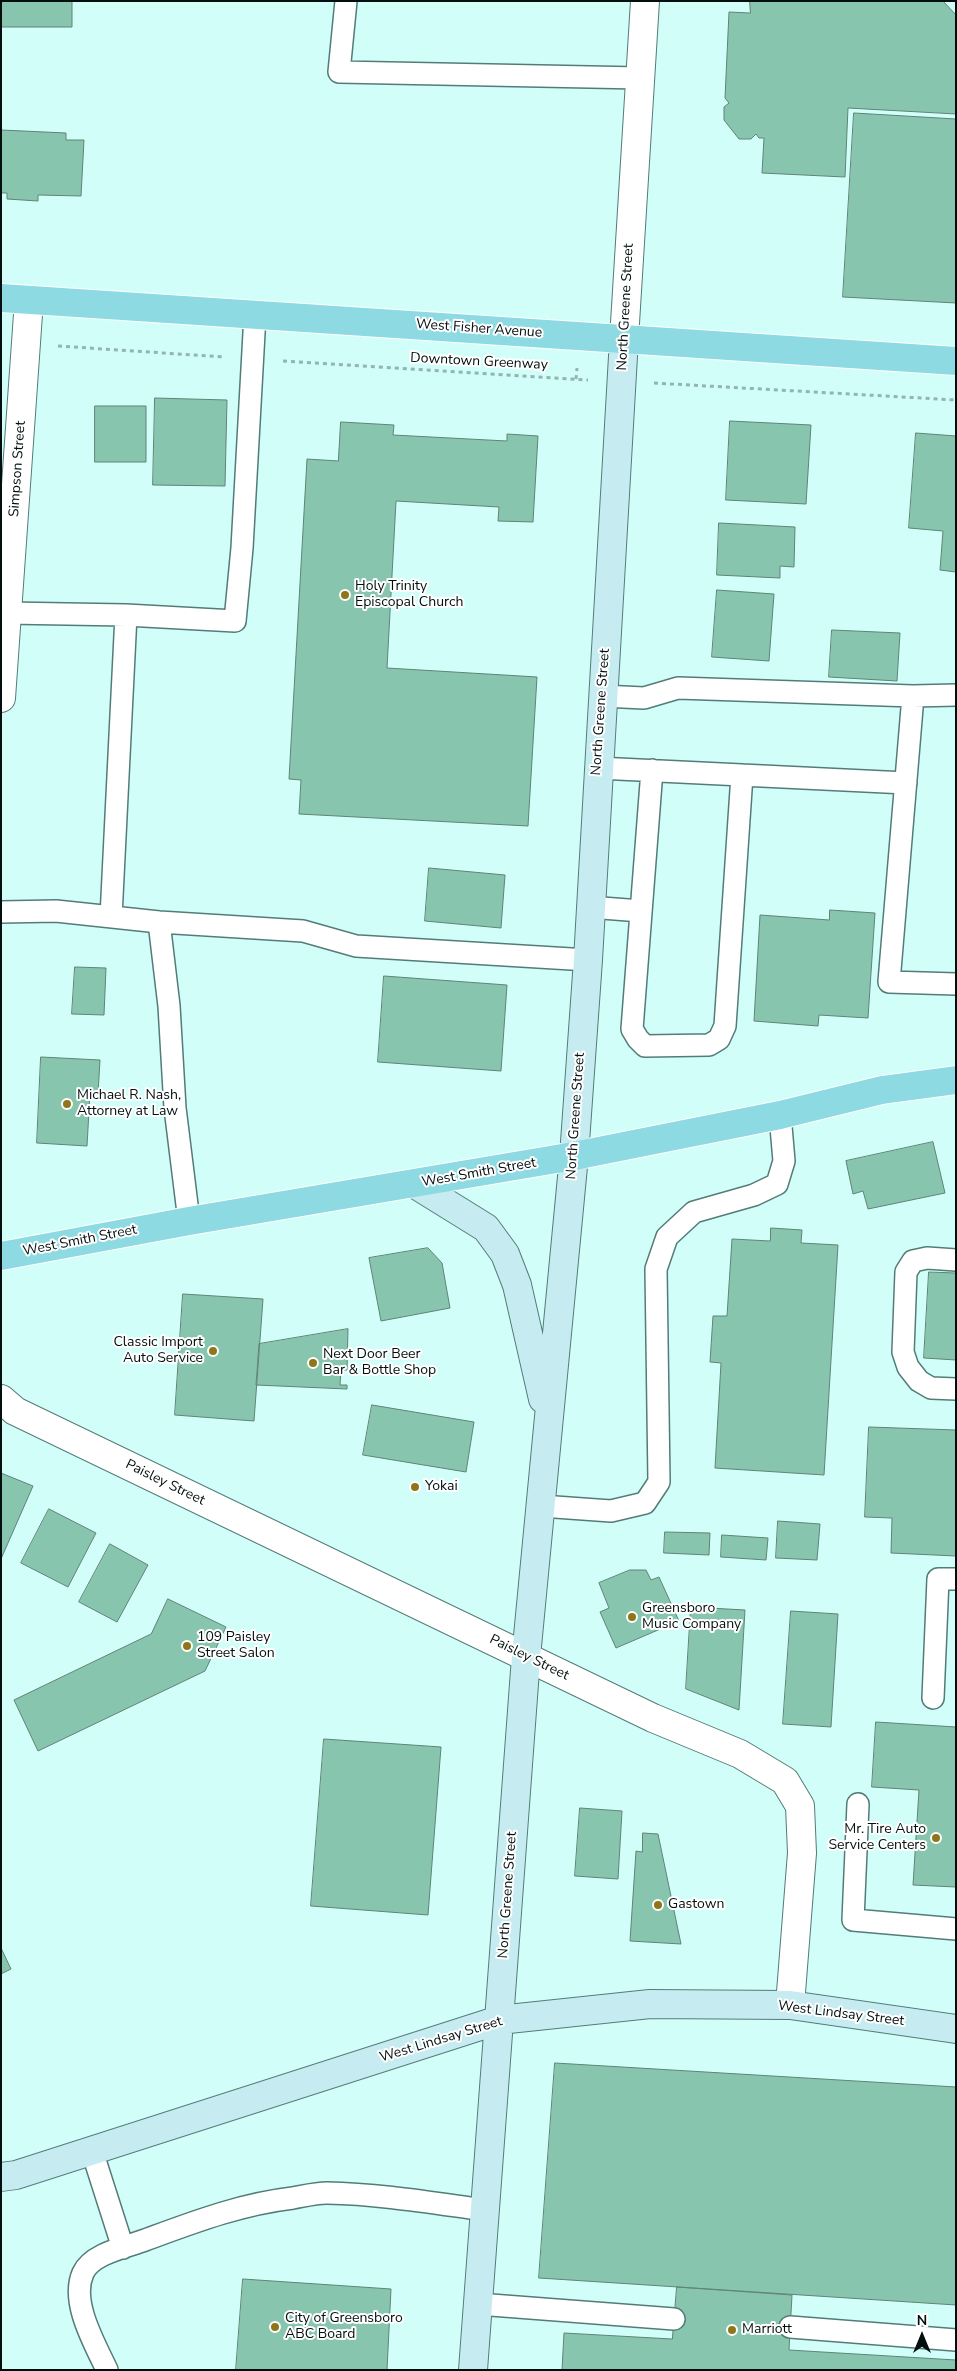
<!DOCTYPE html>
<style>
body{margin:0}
#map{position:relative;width:957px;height:2371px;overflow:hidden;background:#d2fef9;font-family:"Nunito Sans",sans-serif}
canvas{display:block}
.frame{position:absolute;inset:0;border:2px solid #020f0e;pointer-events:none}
.north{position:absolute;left:897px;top:2311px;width:50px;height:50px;-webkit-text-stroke:4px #fff;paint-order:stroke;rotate:0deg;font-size:14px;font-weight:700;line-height:20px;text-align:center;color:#020f0e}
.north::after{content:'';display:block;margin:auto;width:18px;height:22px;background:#020f0e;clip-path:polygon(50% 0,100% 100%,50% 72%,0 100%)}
</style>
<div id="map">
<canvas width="957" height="2371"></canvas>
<div class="frame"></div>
<div class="north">N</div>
</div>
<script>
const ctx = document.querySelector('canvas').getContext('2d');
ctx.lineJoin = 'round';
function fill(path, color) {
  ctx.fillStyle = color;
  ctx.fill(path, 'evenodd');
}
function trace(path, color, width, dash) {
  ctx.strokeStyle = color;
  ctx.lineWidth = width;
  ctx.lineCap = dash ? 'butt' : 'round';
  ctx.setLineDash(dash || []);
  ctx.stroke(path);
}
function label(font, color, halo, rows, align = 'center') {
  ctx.font = font + ' "Nunito Sans",sans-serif';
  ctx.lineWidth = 4;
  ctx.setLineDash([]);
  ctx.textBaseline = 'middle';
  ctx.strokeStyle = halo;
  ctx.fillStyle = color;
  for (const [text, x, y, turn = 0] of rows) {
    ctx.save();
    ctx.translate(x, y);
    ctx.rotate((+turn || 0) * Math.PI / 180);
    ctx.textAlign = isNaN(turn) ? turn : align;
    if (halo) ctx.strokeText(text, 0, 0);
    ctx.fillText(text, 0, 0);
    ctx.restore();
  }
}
const building = new Path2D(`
 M1,1h71v26h-71z
 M750,1h193l13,14v99l-108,-6 -3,69 -83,-4 2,-35h-5l-3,-4 -5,5h-12l-15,-19v-13l5,-4 -4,-5 4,-86 21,1z
 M854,113l102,6v184l-113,-6z
 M1,130l65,3v7h18l-3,56 -43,-1v6l-31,-2v-6h-6z
 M155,398l72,2 -2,86 -72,-1z
 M95,406h51v56h-51z
 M730,421l81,4 -5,79 -80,-4z
 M341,422l53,3 -1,10 114,6v-7l31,2 -5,86 -35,-1 1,-14 -103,-6 -9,167 150,9 -9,149 -229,-12 2,-34 -12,-1 18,-320 31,2z
 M916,433l40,3v136l-16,-2 3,-39 -34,-3z
 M719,523l76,4 -1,40 -14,-1v12l-63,-3z
 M717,590l57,4 -5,67 -57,-4z
 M832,630l68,3 -3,48 -68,-4z
 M429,868l76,7 -4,53 -76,-7z
 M830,910l45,3 -7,105 -49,-3 -1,11 -64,-5 6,-106 69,5z
 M75,967l31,1 -2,47 -32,-1z
 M384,976l123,9 -6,86 -123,-9z
 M41,1057l59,3 -2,34 -8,-1 -3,53 -50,-3z
 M933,1142l12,51 -77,16 -5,-18 -10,3 -7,-33z
 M771,1228l31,2 -1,13 37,2 -14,230 -109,-7 6,-105 -11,-1 3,-46h14l5,-77 38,2z
 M428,1248l14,15 8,45 -69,13 -12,-63z
 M929,1272l27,1v87l-32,-2z
 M183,1294l80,5 -9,122 -79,-6z
 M348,1329l-1,41h-6l-1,15h7v4l-91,-4 3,-41z
 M372,1405l102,17 -8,50 -103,-17z
 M869,1427l87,3v126l-65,-3 1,-35 -27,-1z
 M1,1473l32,13 -32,73z
 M49,1509l47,24 -28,54 -47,-24z
 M778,1521l42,3 -3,36 -41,-2z
 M665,1532l45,1 -1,22 -45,-2z
 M722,1535l46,3 -2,22 -45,-3z
 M110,1544l38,21 -31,57 -38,-20z
 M630,1570h16l5,10 8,-3 20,44 -63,27 -16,-36 9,-4 -10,-25z
 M168,1599l58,28 -21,44 -167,80 -24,-51 137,-66z
 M691,1607l54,3 -6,100 -53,-21z
 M791,1611l47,3 -7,113 -48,-3z
 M876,1722l80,5v160l-43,-2 6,-95 -47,-3z
 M324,1739l117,8 -13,168 -117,-9z
 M580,1808l42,3 -4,68 -43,-3z
 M643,1833l15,1 23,110 -51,-3 6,-90 6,1z
 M1,1948l10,21 -10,5z
 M555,2063l401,24v218l-417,-27z
 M243,2279l148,10 -4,81h-151z
 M677,2287l115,8 -3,55 167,10v10h-394l2,-37 108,6z`);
fill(building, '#88c5ae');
trace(building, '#5f8476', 1);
const lane = new Path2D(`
 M346,1l-7,71 301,6
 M7,613l119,2 -15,302
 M126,615l109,6 7,-73 13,-233
 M602,696l42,2 34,-10 235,8 43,-1
 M913,696l-24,286 67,2
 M598,768l308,15
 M652,770l-20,259 6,10 7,7 64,-1 10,-6 6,-13 17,-251
 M589,907l52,4
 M1,912l55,-1 103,11 144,9 53,15 232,14
 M159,922l10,84 6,102 14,113
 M956,1260l-29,-2 -14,3 -7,11 -3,80 5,15 11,14 12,7 25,1
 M541,1506l70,5 34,-8 14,-21 -3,-213 11,-32 27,-25 60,-17 23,-11 7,-23 -4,-46
 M933,1698l5,-119h18
 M858,1804l-5,116 103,9
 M92,2151l31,97
 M478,2304l196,15
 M790,2327l166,13
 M107,2370c-12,-26 -37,-68 -24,-97 9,-20 44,-26 62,-33 49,-18 96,-36 148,-42 11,-2 23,-5 34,-5 53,1 106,10 158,17`);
const street = new Path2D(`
 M624,339l21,-338
 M1,698l28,-398
 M1,1399l14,12 638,307 87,36 45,27 15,25 2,47 -12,152`);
const secondary = new Path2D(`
 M415,1184l71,44 19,26 12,31 26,114
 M1,2177l15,-2 483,-155 151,-16 140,1 166,24
 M473,2370l53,-713 48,-501 14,-196 36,-621`);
const primary = new Path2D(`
 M1,298l955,63
 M1,1256l188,-35 385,-65 206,-41 102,-25 74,-10`);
trace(lane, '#537c78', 24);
trace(street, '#537c78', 30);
trace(secondary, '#537c78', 30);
trace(primary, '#fff', 30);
trace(new Path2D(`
 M58,346l166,11
 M283,361l305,19
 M576,379l1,-11
 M654,383l302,17`), '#92b5b1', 3, [4, 4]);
trace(lane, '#fff', 21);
trace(street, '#fff', 28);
trace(secondary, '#c6ecf1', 28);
trace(primary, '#8ddae3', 28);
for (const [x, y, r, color] of [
 [345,595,5,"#8e771b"],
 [67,1104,5,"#8e771b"],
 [213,1351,5,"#8e771b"],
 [313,1363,5,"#8e771b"],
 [415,1487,5,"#8e771b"],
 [632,1617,5,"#8e771b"],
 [187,1646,5,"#8e771b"],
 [936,1838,5,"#8e771b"],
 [658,1905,5,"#8e771b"],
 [275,2327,5,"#8e771b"],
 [732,2330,5,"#8e771b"]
]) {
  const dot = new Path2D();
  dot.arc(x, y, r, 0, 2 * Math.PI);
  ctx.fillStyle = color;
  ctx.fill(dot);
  trace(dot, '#fff', 2);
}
label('14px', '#020f0e', '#fff', [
 ["North Greene Street",626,307,-87],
 ["West Fisher Avenue",479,329,4],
 ["Downtown Greenway",479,362,3],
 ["Simpson Street",18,469,-86],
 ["North Greene Street",601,712,-86],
 ["North Greene Street",576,1116,-86],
 ["West Smith Street",479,1173,-10],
 ["West Smith Street",80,1241,-11],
 ["Paisley Street",165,1483,26],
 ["Paisley Street",529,1658,26],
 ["North Greene Street",508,1895,-86],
 ["West Lindsay Street",841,2014,7],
 ["West Lindsay Street",441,2040,-17]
]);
label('14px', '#020f0e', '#fff', [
 ["Holy Trinity",355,587],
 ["Episcopal Church",355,603],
 ["Michael R. Nash,",77,1096],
 ["Attorney at Law",77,1112],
 ["Classic Import",203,1343,"right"],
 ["Auto Service",203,1359,"right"],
 ["Next Door Beer",323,1355],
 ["Bar & Bottle Shop",323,1371],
 ["Yokai",425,1487],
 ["Greensboro",642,1609],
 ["Music Company",642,1625],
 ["109 Paisley",197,1638],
 ["Street Salon",197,1654],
 ["Mr. Tire Auto",926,1830,"right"],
 ["Service Centers",926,1846,"right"],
 ["Gastown",668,1905],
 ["City of Greensboro",285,2319],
 ["ABC Board",285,2335],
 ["Marriott",742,2330]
], 'left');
</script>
